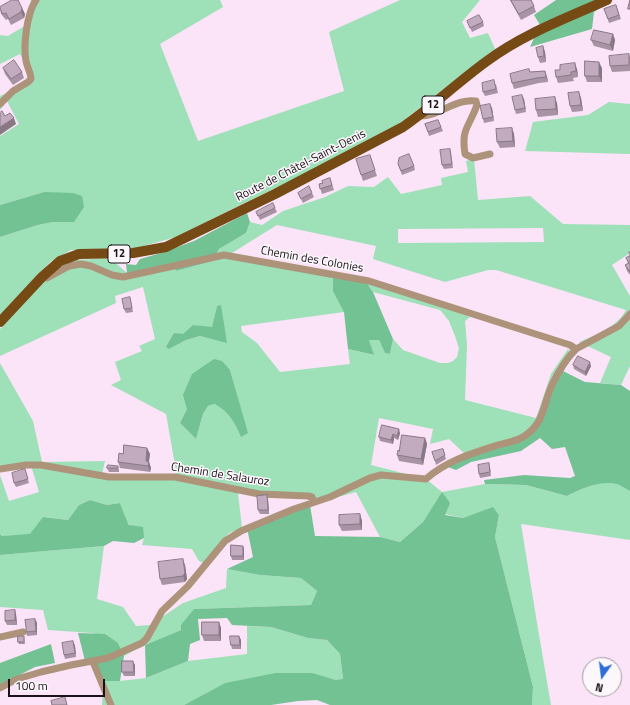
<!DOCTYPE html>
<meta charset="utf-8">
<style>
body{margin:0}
#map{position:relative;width:630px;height:705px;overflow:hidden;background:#fbe3f8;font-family:"Titillium Web",sans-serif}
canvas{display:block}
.north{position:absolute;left:582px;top:657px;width:40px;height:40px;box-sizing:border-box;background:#fcf7fb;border:1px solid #a29ca1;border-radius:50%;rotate:194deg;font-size:11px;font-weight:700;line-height:16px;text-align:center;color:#1a131a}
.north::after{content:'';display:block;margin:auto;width:14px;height:18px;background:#2c6bd8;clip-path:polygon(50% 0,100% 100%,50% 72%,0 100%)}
.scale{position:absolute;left:8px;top:679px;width:97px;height:18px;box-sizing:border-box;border:2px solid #1a131a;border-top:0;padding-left:5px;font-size:12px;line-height:14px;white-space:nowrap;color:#1a131a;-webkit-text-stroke:3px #fcf7fb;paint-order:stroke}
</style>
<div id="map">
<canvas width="630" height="705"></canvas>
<div class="north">N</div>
<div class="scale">100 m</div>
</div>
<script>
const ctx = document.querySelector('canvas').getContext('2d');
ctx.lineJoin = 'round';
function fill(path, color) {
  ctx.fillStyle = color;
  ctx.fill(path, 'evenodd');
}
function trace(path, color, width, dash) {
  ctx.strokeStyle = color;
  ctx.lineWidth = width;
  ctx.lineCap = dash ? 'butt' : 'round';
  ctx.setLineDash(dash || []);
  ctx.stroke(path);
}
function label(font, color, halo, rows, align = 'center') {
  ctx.font = font + ' "Titillium Web",sans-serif';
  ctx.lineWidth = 3;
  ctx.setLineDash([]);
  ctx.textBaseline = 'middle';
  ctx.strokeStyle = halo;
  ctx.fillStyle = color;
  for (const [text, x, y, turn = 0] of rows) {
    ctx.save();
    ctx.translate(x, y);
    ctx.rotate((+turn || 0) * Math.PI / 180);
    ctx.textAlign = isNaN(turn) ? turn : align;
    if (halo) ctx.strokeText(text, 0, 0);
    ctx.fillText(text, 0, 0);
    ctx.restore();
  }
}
fill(new Path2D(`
 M31,0h189l3,7 -63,37 38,97 146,-50 -15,-59 71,-32h80l-18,22 8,16 18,-5 7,16 -96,75 -82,44 -87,42 -54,27 -47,13h-58l-20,11 -51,56v-80l38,-12 15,-3h21l-30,-30 -44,13v-69l19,-12 -12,-23 -7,9v-14l34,-16 -14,-26 -20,10v-29l8,1 18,-11z
 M609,102l21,2v50l-105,-3 8,-29 55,-7z
 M474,159l4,41 52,-4 33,28 67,1v28l-18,12 18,31v70l-9,19 -21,-2 11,-26 -32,-15c17,-7 38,-15 47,-32l-130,-40h-8l-43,12 -72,-23 3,-13 -99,-21 -45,28 141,26 97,38 -5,4 2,24 -2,55 71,18 15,-44 17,-25 4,5 -31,63 -17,20 -58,18 -17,-16 -19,5 3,-15 -54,-11 -8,47 55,14 16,13 43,-8 41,1 41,11c14,-7 33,-17 49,-12 5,1 10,5 14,7v49l-109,-16 17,105 13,76h-19l1,-18 -38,-150 4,-22 -6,-7 -30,10 -18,-4 -3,-21 -19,29 -23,20 -20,-5 -24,-45 -46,13v-6l-54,-3 -18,-3 4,35 -13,5 -26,30 -4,-2 -7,-12 -50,-4 2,-7c-15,-13 -18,-15 -24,-35l-13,2 -17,-5 -11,5 -11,15 -25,-3 -13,18 -28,1 -2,-2v-59l9,26 30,-9 -9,-30 -29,4 -1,-1v-102l33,58 9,41 63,-1 -3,13 75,2 -11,-62 -55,-29 10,-5 -6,-18 27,-11 -3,-5 16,-7 -12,-52 -28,9 1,7 -116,53v-27l57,-62 19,-7 34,-2 17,15 46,-10 3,8 37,-10 6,-12 27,-16 4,-11 12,3 21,-14 42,-14 23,-11 26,1 14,-10 13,17 41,-9 -1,-7 27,-6 -2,-11zM398,229l145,-1 1,14 -146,1zM366,282l7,10 67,18 9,11 6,15 4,12 -2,9 -4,4 -5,2h-8l-37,-13 -10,-11 -3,15 -5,-1 -6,-13h-10l4,15 -25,-6 2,15 -70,8 -23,-29 -15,-11 -1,-6 103,-14zM217,306l10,36 -27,-6 -14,4 -17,9 5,-16 9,2 10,-10 19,3zM230,370l17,63 -6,3c-6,-13 -12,-24 -25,-32l-8,2 -5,8 -7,25 -16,-16 7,-14z
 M104,546l-7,53 26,8 13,19 14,-1 33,-22 43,-15 1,-19 33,6 41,3 16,13 -6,14 -117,4 -13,21 -36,15 -21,11 -6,-13 -26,-10 -44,-3 -5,-20 -43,-3v-52z
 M247,626l24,1 37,11 19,2 13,14 3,26h-7l-24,-6 -87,9 -41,22h-82l1,-24h17l26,-3 42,-17 59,-7z`), '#9ee0b8');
fill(new Path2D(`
 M556,0h57l-19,12 -2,17 -62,18 10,-22 -6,-10z
 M44,192l29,1 9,3 2,11 -10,15h-21l-15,3 -38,12v-32z
 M247,213l3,9 -4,11 -27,16 -6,12 -37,10 -3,-8 -46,10 -1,-9 10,1 4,-6 21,-6 33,-12z
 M333,277l33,5 7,10 20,47 -3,15 -5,-1 -6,-13h-10l5,15 -26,-6 -4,-37 -11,-21z
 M221,305l6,38 -27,-7 -14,4 -17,9 -3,-2 8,-14 9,1 10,-9 19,2 5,-21z
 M214,359l8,2 8,9 18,63 -7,4c-6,-14 -12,-25 -26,-33l-7,2 -5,8 -7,25 -16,-16 7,-14 -4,-14 9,-21z
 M561,370l24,12 36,3 9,6v100c-4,-2 -9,-6 -14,-7 -16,-4 -35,5 -49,12l-41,-11 -41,-1 -1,-4 40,-5 46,3 5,-2 -10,-29 -13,2 -12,-11 -19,13 -50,11 -15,8 -11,-4 79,-29 11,-9z
 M442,492l8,11 -5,12 18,3 30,-11 6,8 -4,22 38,150 -1,18h-202l-13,-5 -19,1 -27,4h-87l41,-22 51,-10h36l24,7 7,-1 -3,-25 -13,-14 -19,-2 -37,-11 -39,-2 -5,-7 -29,1 2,21 -10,4 -2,17 -42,17 -1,-33 36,-15v-5l13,-16 117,-4 6,-14 -16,-13 -41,-3 -33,-6 26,-12 -6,-29 63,-23 5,31 65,1 20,5 23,-20z
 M90,500l17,5 13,-2 4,11 5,11 14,2 1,11 -10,5 -21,-2 -9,5 -104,9v-21l2,2 28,-2 13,-17 25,3 11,-15z
 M78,633l27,1 13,9 6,13 -4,25h-17l-6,-15 -12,-5z
 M51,644l4,19 -20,4 -35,18v-22z`), '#72c294');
trace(new Path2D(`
 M0,104l13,-13 15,-9 3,-3c0,-6 -4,-12 -5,-18 -3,-16 1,-48 10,-61
 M419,116c20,1 36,-18 57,-15l1,4c-8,23 -16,23 -12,49l8,4 17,-4
 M42,277l5,1 22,-12 12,-2 10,2 21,9 11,2 101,-22 145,26 201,64 6,4
 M0,469l26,-4h15l68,12h66l84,17 49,2 4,1 2,5
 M0,637l23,-5
 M93,662l18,43
 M0,688l17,-9 24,-7 30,-7 37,-7 34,-15 5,-5 15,-27 26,-25 37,-45 16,-10 53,-22 36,-12 40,-19 11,-3 45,4c20,-18 47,-26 72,-34 8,-2 21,-4 28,-10 18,-13 17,-29 25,-48 6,-13 15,-28 25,-38l43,-23 11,-12`), '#ad937a', 7);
trace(new Path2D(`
 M0,322l42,-45 18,-16 19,-7 54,-1 33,-6 109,-53 128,-67c29,-20 55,-45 84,-66 36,-27 80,-43 120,-61`), '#764a15', 10);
fill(new Path2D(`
 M510,0h21l3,6 2,6 -15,8z
 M616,5l5,14 -12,4 -5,-14z
 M0,7l22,1 3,6 -1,4 -13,7 -3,-6 -2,1 -5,-6 -1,-5z
 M467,21l16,1 1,4 -12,6z
 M613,34l2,6 -2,11 -19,-5 -3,-6z
 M543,46l2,6 1,10 -6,1 -2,-6z
 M629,54l1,4v13l-18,1 -2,-6z
 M3,68l19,4 2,6 -11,7 -8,-11z
 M602,68v14h-15l-2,-6z
 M529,69l1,3 15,-1 2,6 1,5 -9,1 -25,6 -2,-6z
 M577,69l1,8 -5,1 1,3 -16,2 -2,-6z
 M496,84l2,9 -13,3 -2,-4z
 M581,98l2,13 -11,1 -2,-6z
 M524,99l2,13 -10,2 -1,-4z
 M557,103l1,12 -20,2 -2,-7z
 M492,108l2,13 -10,2 -1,-4z
 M438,120l5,11 -14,5 -4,-12z
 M512,128l2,6 1,13 -15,1 -3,-6z
 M450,149l1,4 2,15 -9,1 -2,-4z
 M372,161l5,15 -14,5 -2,-6z
 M398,164l16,2 1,4 -13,5z
 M330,178l4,12 -12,4 -3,-10 4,-1z
 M298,193h14l2,4 -11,6z
 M275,208l2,4 -17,8 -4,-8z
 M630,251v24l-3,-4 -2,-6 3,-2 -2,-5 4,-2 -2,-4z
 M131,301l2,11 -7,1 -2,-4z
 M573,365l18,1 -5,10 -12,-7z
 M400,433l-2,7 -4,-2 -1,6 -13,-3 -1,-4z
 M425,438l2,6 -4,21 -24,-4 -2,-6z
 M147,448l3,6 -1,8 2,6 -1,4 -30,-4 -2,-6 5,-8z
 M443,449l3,10 -10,6 -1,-4z
 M489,463l1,4 1,9 -11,2 -1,-4z
 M118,466l1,4v2h-10l-2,-4z
 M26,473l3,10 -13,4 -2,-4z
 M268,499l1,15h-9l-2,-4z
 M360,514l2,7v9l-20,1 -3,-6z
 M243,546l1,4v10h-12l-1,-4z
 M185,565l2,14 -2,3 -23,3 -2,-6z
 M16,614l1,11h-10l-2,-4z
 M35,619l2,4v12l-10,1 -1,-4z
 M219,622l2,6v13h-17l-2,-6z
 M24,636l1,8h-6l-1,-2z
 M239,636l2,4v9h-9l-1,-4z
 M73,641l2,5 1,11 -11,2 -1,-4z
 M135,665v11h-11l-2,-4z`), '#a793a4');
fill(new Path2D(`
 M22,8l3,6 -1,4 -3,-6z
 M613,34l2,6 -2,11 -3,-6z
 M543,46l2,6 1,10 -2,-6z
 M599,62l3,6v14l-3,-6z
 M575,63l2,6 1,8 -2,-6z
 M545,71l2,6 1,5 -2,-5z
 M579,92l2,6 2,13 -2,-6z
 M522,95l2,4 2,13 -1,-4z
 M555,97l2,6 1,12 -2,-6z
 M490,104l2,4 2,13 -1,-4z
 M14,118l2,6 -16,11v-8z
 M512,128l2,6 1,13 -2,-6z
 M590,362l1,4 -5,10 -1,-4z
 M399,429l1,4 -2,7 -1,-4z
 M393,434l1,4 -1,6 -2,-4z
 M425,438l2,6 -4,21 -2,-6z
 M147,448l3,6 -2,12 -2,-5z
 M149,462l2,6 -1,4 -2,-6z
 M267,495l1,4 1,15 -1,-4z
 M360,514l2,7v9l-2,-6z
 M243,546l1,4v10l-1,-4z
 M183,559l2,6 2,14 -2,3 -2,-6z
 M15,610l1,4 1,11 -2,-5z
 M35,619l2,4v12l-1,-4z
 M219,622l2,6v13l-2,-6z
 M239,636l2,4v9l-1,-4z
 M73,641l2,5 1,11 -1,-4z
 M133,661l2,4v11l-1,-4z`), '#887886');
const building = new Path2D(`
 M12,0h6l4,8 -1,4 -12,7 -3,-6 -3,1 -3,-5v-2z
 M511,0h20l3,6 -15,8z
 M630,0v9h-2z
 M616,5l3,10 -11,4 -4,-10z
 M479,15l4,7 -13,6 -3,-7z
 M594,30l19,4 -3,11 -19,-5z
 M543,46l1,10 -6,1 -2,-9z
 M629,54v11l-19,1 -1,-10z
 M14,60l8,12 -11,7 -8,-11z
 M585,61l14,1v14h-14z
 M575,63l1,8 -5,1v3l-15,2 -1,-7h5v-5z
 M529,69l1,3 15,-1 1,6 -9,1 -25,5 -2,-9z
 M494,80l2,9 -13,3 -1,-9z
 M579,92l2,13 -11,1 -2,-13z
 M522,95l3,13 -10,2 -3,-13z
 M555,97l1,12 -20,1 -1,-11z
 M490,104l3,13 -10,2 -3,-13z
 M2,111l3,5 5,-3 4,5 -14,9v-14z
 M438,120l3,7 -13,5 -3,-8z
 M512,128l1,13 -16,1 -1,-13z
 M450,149l2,15 -10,1 -2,-15z
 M409,154l5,12 -13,5 -3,-7 1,-6z
 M370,155l5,15 -14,5 -5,-16z
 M330,178l2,7 -12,4 -1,-5 4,-1 -1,-2z
 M309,186l3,7 -11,6 -3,-6z
 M273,203l2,5 -17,8 -2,-4z
 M630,256v16l-5,-7 4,-2 -3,-5z
 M130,297l2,11 -8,1 -2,-10z
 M578,356l12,6 -5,10 -12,-7z
 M382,425l17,4 -2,7 -4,-2 -2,6 -12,-3z
 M402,435l23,3 -4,21 -24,-4 1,-5 1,1z
 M124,445l23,3 -1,13 3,1 -1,4 -30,-4 1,-9 4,1z
 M443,449l2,6 -10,6 -3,-9z
 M489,463l1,9 -11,2 -1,-9z
 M108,465l10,1v2h-11z
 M25,469l3,10 -14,4 -2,-10z
 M267,495l1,15h-10l-1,-14z
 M360,514v10l-21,1v-10z
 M231,545l12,1v10h-12z
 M183,559l2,14 -2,3 -23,3 -2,-17z
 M15,610v10l-10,1v-10z
 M35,619l1,12 -10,1v-5l-1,-7z
 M202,622h17v13h-17z
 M18,636h6v6h-6z
 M230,636h9l1,9h-9z
 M73,641l2,12 -11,2 -2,-12z
 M122,661h11l1,11h-12z
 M65,697l2,8h-15l-1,-4z`);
fill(building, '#c2abbf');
trace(building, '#887886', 1);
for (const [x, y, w] of [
 [433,105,22],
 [119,254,22]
]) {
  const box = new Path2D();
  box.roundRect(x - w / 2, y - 9, w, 18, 3);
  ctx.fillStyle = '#fcf7fb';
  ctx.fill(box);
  trace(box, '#1a131a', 1);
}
label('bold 11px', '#1a131a', null, [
 ["12",433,105],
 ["12",119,254]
]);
label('12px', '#1a131a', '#fcf7fb', [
 ["Route de Châtel-Saint-Denis",301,166,-27],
 ["Chemin des Colonies",312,260,10],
 ["Chemin de Salauroz",220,475,9]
]);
</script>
